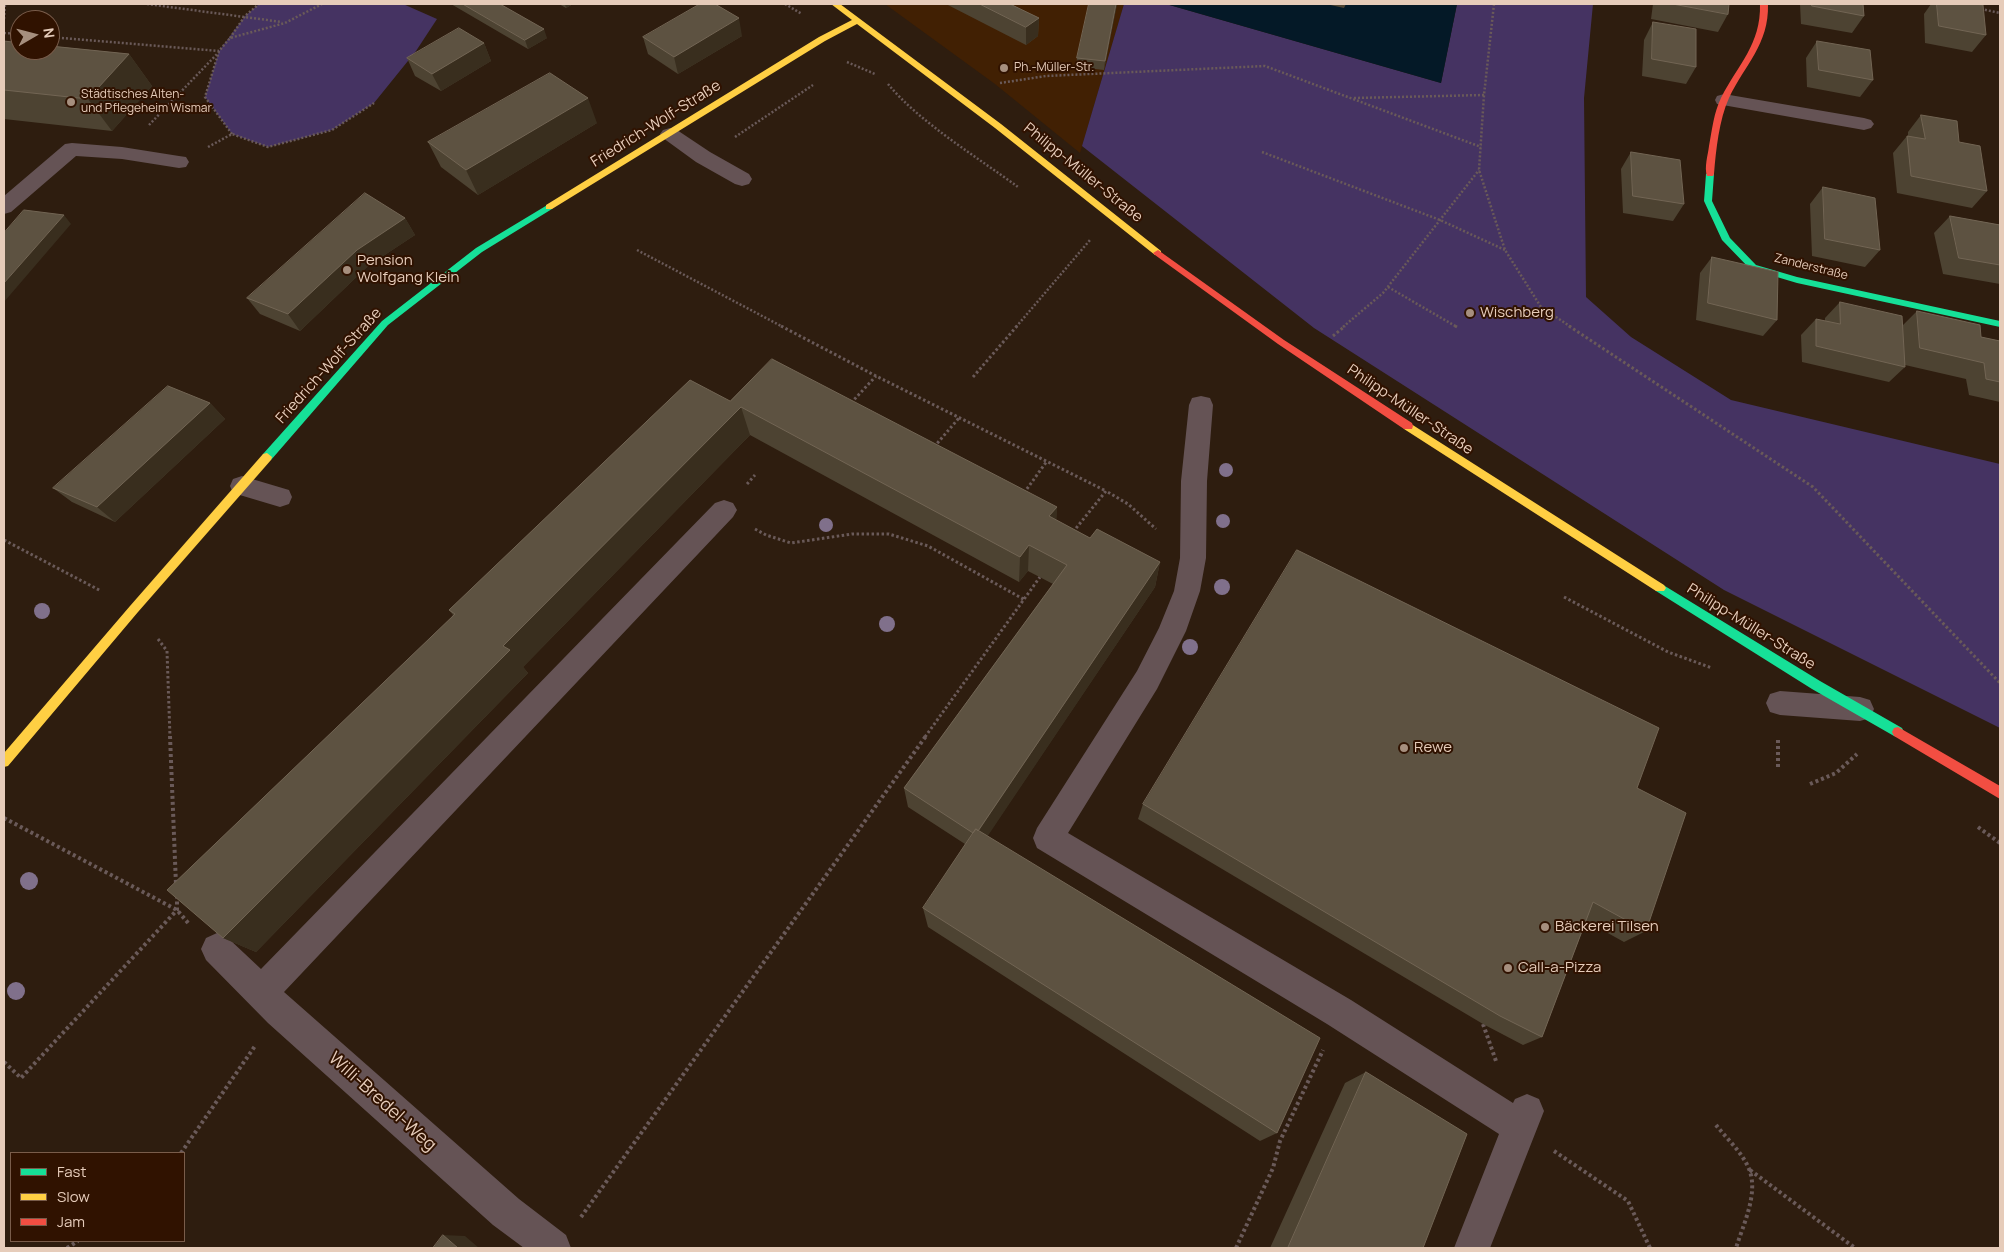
<!DOCTYPE html>
<meta charset="utf-8">
<style>
body{margin:0}
#map{position:relative;width:2004px;height:1252px;overflow:hidden;background:#2e1d0f;font-family:Manrope,sans-serif}
canvas{display:block}
.frame{position:absolute;inset:0;border:5px solid #e6ccba;pointer-events:none}
.legend{position:absolute;left:10px;top:1152px;width:175px;height:90px;box-sizing:border-box;background:#301200;border:1px solid #795c4a;margin:0;padding:6px 9px;list-style:none;font-size:15px;color:#e6ccba}
.legend li{display:flex;align-items:center;gap:10px;height:25px}
.legend b{width:25px;border:1px solid #795c4a}
.north{position:absolute;left:10px;top:10px;width:50px;height:50px;box-sizing:border-box;background:#301200;border:1px solid #795c4a;border-radius:50%;rotate:82deg;font-size:14px;font-weight:700;line-height:20px;text-align:center;color:#e6ccba}
.north::after{content:'';display:block;margin:auto;width:18px;height:22px;background:#a68f7e;clip-path:polygon(50% 0,100% 100%,50% 72%,0 100%)}
</style>
<div id="map">
<canvas width="2004" height="1252"></canvas>
<div class="frame"></div>
<ul class="legend">
<li><b style="height:6px;background:#16e098"></b>Fast</li>
<li><b style="height:6px;background:#ffcf43"></b>Slow</li>
<li><b style="height:6px;background:#f24e42"></b>Jam</li>
</ul>
<div class="north">N</div>
</div>
<script>
const ctx = document.querySelector('canvas').getContext('2d');
ctx.lineJoin = 'round';
function fill(path, color) {
  ctx.fillStyle = color;
  ctx.fill(path, 'evenodd');
}
function trace(path, color, width, dash) {
  ctx.strokeStyle = color;
  ctx.lineWidth = width;
  ctx.lineCap = dash ? 'butt' : 'round';
  ctx.setLineDash(dash || []);
  ctx.stroke(path);
}
function label(font, color, halo, rows, align = 'center') {
  ctx.font = font + ' Manrope,sans-serif';
  ctx.lineWidth = 4;
  ctx.setLineDash([]);
  ctx.textBaseline = 'middle';
  ctx.strokeStyle = halo;
  ctx.fillStyle = color;
  for (const [text, x, y, turn = 0] of rows) {
    ctx.save();
    ctx.translate(x, y);
    ctx.rotate((+turn || 0) * Math.PI / 180);
    ctx.textAlign = isNaN(turn) ? turn : align;
    if (halo) ctx.strokeText(text, 0, 0);
    ctx.fillText(text, 0, 0);
    ctx.restore();
  }
}
fill(new Path2D(`
 M885,4h239l-44,149 -85,-69z`), '#412003');
fill(new Path2D(`
 M259,4h144l34,15 -21,32 -42,52 -42,27 -64,17 -36,-13 -27,-37 14,-46 26,-35z
 M1124,4h42l275,79 16,-79h136l-9,94 2,199 45,40 100,63 269,64v264l-276,-138 -410,-262 -232,-182z`), '#453362');
fill(new Path2D(`
 M1166,4h291l-16,79z`), '#041927');
trace(new Path2D(`
 M147,4l135,18
 M785,4l17,10
 M1494,4l-10,91 -5,75 26,80 36,57 30,20
 M1981,9l19,4
 M4,19l1,-15
 M4,33l16,1
 M50,37l169,14
 M230,38l15,-22 14,-12
 M847,62l28,12
 M1000,83l46,-7 219,-10 216,81
 M888,84c31,38 89,73 130,103
 M1354,98l130,-3
 M149,125l70,-73
 M232,134l-27,-37 14,-46 11,-13 55,-15 37,-19
 M735,137l78,-52
 M208,147l24,-13 36,13 64,-17 42,-27
 M1262,152l178,68 65,30
 M637,250l146,77
 M1388,287l69,40
 M1016,327l74,-87
 M1343,327l40,-34 96,-123`), '#6a5a59', 2.5, [2, 2]);
trace(new Path2D(`
 M781,326l95,50 230,115
 M1455,326l2,1
 M1569,326l244,161 187,196
 M1333,336l12,-10
 M973,377l44,-51
 M851,403l25,-27
 M934,447l25,-29
 M747,484l8,-9
 M1024,493l23,-32
 M755,529l11,6 25,8 61,-9h37l39,12 97,54
 M1073,532l33,-41 22,13 28,25
 M4,540l97,51
 M1564,597l104,55 44,16
 M158,639l9,12 3,86
 M925,737l115,-160`), '#6a5a59', 3, [2.5, 2.5]);
trace(new Path2D(`
 M170,736l6,149
 M1778,740v30
 M1810,784l26,-11 21,-19
 M4,818l173,92 12,14
 M1978,827l22,16
 M1483,1024l13,37
 M4,1062l17,16 156,-168v-14
 M1716,1125c11,14 26,27 33,44 10,24 -6,56 -13,79
 M1554,1151l74,50 22,47
 M181,1153l74,-107
 M1750,1170l105,78
 M581,1217l345,-481
 M67,1248l11,-7
 M1236,1248l37,-80 7,-27 43,-91`), '#6a5a59', 4, [3, 3]);
fill(new Path2D(`
 M1724,94l140,24 7,2 3,4 -3,4 -7,2 -147,-26 -2,-4 2,-4z
 M670,128l7,2 33,22 39,22 3,5 -3,5 -7,2 -7,-2 -39,-22 -33,-24 -3,-4 3,-4z
 M72,143l50,4 57,9 7,1 3,5 -3,5 -7,1 -57,-9 -46,-3 -65,56 -7,2v-18l61,-52z
 M242,476l47,14 3,7 -3,7 -9,3 -47,-14 -3,-7 3,-7z
 M1780,691l80,6 10,3 4,9 -4,9 -10,3 -80,-6 -10,-3 -4,-9 4,-9z`), '#655355');
fill(new Path2D(`
 M1201,396l9,2 3,7 -6,76 -1,77 -6,33 -14,40 -29,58 -89,144 283,167 162,103 2,-4 12,-5 12,5 5,12 -54,137h-36l45,-114 -172,-110 -290,-176 -4,-10 4,-10 100,-157 22,-43 15,-37 6,-33 1,-77 8,-76 3,-7z
 M724,500l9,3 4,7 -4,7 -449,475 235,207 47,36 5,13h-47l-31,-23 -225,-202 -62,-63 -5,-11 5,-11 11,-5 11,5 33,31 454,-466z`), '#655355');
fill(new Path2D(`
 M1710,171l4,3 -2,27 18,37 26,27 41,12 203,44v6l-203,-44 -47,-14 -28,-29 -18,-39 2,-27z
 M549,204l4,3 -1,2 -70,43 -94,73 -117,135h-8l-1,-3 1,-3 119,-133 94,-73z
 M1660,583l160,98 82,47 2,4 -2,4 -4,1 -4,-1 -82,-47 -156,-98 -2,-3 2,-3z`), '#16e098');
fill(new Path2D(`
 M831,4h9l161,120 160,127v4h-6l-160,-127 -138,-104 -32,17 -273,168h-6v-4l273,-168 33,-17z
 M1408,422l256,163 2,3 -2,3h-8l-252,-162 -1,-3 1,-3z
 M267,453l5,4 -1,3 -133,152 -130,154 -4,1v-14l126,-147 133,-152z`), '#ffcf43');
fill(new Path2D(`
 M1760,4h8c1,41 -23,60 -39,94 -10,22 -13,52 -15,76l-1,2h-6c-3,-9 1,-21 2,-30 3,-16 5,-34 12,-48 17,-34 40,-53 39,-94z
 M1158,250l126,90 128,83 1,3 -1,3h-8l-126,-85 -123,-89 -2,-2z
 M1898,727l102,59v13l-106,-63 -2,-4 2,-4z`), '#f24e42');
ctx.fillStyle = '#80708b';
for (const [x, y, r] of [
 [1226,470,7],
 [1223,521,7],
 [826,525,7],
 [1222,587,8],
 [42,611,8],
 [887,624,8],
 [1190,647,8],
 [29,881,9],
 [16,991,9]
]) {
  ctx.beginPath();
  ctx.arc(x, y, r, 0, 2 * Math.PI);
  ctx.fill();
}
fill(new Path2D(`
 M451,4h49l47,34 -19,11z
 M559,4h14l-7,4z
 M946,4h64l29,14 -1,18 -12,9z
 M1089,4h28l-13,66 -28,-3 1,-9z
 M1326,4h20l-2,4z
 M1653,4h76l-1,10 -10,18 -67,-13z
 M1800,4h63l1,12 -12,17 -51,-9z
 M1931,4h43l12,31 -14,17 -47,-9 -1,-29z
 M1653,22l43,45 -10,17 -44,-8 2,-36z
 M742,36l-64,38 -30,-20 -5,-17z
 M4,41l125,13 23,32 -40,45 -108,-12z
 M1817,41l56,39 -13,17 -53,-10 -1,-29z
 M484,43l7,18 -50,30 -26,-15 -8,-18z
 M1921,115l38,27 28,49 -15,17 -75,-15 -4,-40 14,-17h1v-4z
 M597,123l-119,72 -37,-28 -13,-25z
 M1631,152l53,52 -11,17 -50,-8 -2,-44z
 M1823,187l57,63 -15,17 -53,-11 -2,-52z
 M1950,216l50,9v59l-57,-10 -9,-41z
 M405,218l10,17 -47,31 -68,65 -40,-17 -13,-16z
 M1712,257l65,63 -14,16 -67,-16 4,-47z
 M1840,302l63,23 14,-14 64,26 19,4v61l-31,-7 -3,-16 -61,-14v2l-16,15 -87,-20 -1,-27 15,-16 9,2v-3z
 M730,401l327,106 -1,13 34,18 70,24 -5,25 -168,249 290,297 -17,8 -332,-214 -5,-19 42,-64 -57,-37 -4,-19 149,-204 -25,-13 -9,11 -269,-147 -227,232 5,6 -272,279 -33,-14 230,-323 -4,-5z
 M210,403l15,16 -110,103 -43,-20 -19,-14z
 M1637,788l9,143 -22,11 -38,-21 -44,116 -19,8 -40,-21 -345,-205 5,-15z
 M1366,1072l57,176h-153l75,-165z`), '#4d4332');
fill(new Path2D(`
 M565,4h8l-7,4z
 M1116,4h1l-13,66 1,-9z
 M739,18l3,18 -64,38 -4,-17z
 M1039,18l-1,18 -12,9v-18z
 M544,29l3,9 -19,11 -3,-9z
 M484,43l7,18 -50,30 -9,-17z
 M129,54l23,32 -40,45 -24,-32z
 M588,98l9,25 -119,72 -12,-25z
 M64,215l7,9 -67,78v-19z
 M405,218l10,17 -47,31 -68,65 -12,-17 69,-64z
 M210,403l15,16 -110,103 -18,-15z
 M741,407l9,28 -227,232 5,6 -272,279 -33,-14 280,-292z
 M1057,507l-1,26 -7,-17z
 M1029,545l-1,26 -9,11 1,-25z
 M1160,562l-5,25 -178,265 -1,-17z
 M443,1235l22,1 14,12h-21z`), '#392e1e');
const building = new Path2D(`
 M463,4h37l44,25 -19,11z
 M700,4h15l24,14 -65,39 -31,-20z
 M980,4h30l29,14 -13,9z
 M1089,4h27l-11,57 -28,-3z
 M1673,4h56l-1,10z
 M1812,4h51l1,12 -52,-10z
 M1937,4h37l9,1 3,30 -47,-9z
 M1653,22l43,7v38l-44,-8z
 M459,28l25,15 -52,31 -25,-16z
 M4,41l16,2v7h30v-4l79,8 -41,45 -84,-9z
 M1817,41l53,9 3,30 -54,-10z
 M550,73l38,25 -122,72 -38,-28z
 M1921,115l36,6 2,21 21,4 7,45 -76,-15 -4,-40 18,3z
 M1631,152l49,8 4,44 -51,-8z
 M1823,187l52,11 5,52 -55,-11z
 M365,193l40,25 -48,32 -69,64 -41,-16z
 M24,210l40,5 -60,68v-50z
 M1950,216l50,9v40l-41,-7z
 M1712,257l66,15 -1,48 -69,-17z
 M1840,302l62,14 3,51 -89,-21v-27l24,5z
 M1917,311l63,14 1,12 19,4v41l-14,-3 -2,-16 -64,-15z
 M772,359l285,148 -8,9 41,22 7,-9 63,33 -182,269 -2,-2 -3,4 -69,-45 163,-223 -38,-20 -9,12 -279,-150 -238,239 7,4 -287,288 -56,-48 288,-276 -6,-4 241,-230 40,21z
 M168,386l42,17 -113,104 -44,-19z
 M1297,550l362,178 -22,60 49,25 -40,118 -53,-29 -51,135 -42,-21 -357,-212z
 M976,829l344,209 -43,95 -354,-225z
 M1366,1072l101,62 -44,114h-135z
 M443,1235l15,13h-25z`);
fill(building, '#5d5241');
trace(building, '#726554', 1);
for (const [x, y, r, color] of [
 [1004,68,5,"#a68f7e"],
 [71,102,5,"#a68f7e"],
 [347,270,5,"#a68f7e"],
 [1470,313,5,"#a68f7e"],
 [1404,748,5,"#a68f7e"],
 [1545,927,5,"#a68f7e"],
 [1508,968,5,"#a68f7e"]
]) {
  const dot = new Path2D();
  dot.arc(x, y, r, 0, 2 * Math.PI);
  ctx.fillStyle = color;
  ctx.fill(dot);
  trace(dot, '#301200', 2);
}
label('12px', '#e6ccba', '#301200', [
 ["Ph.-Müller-Str.",1014,68],
 ["Städtisches Alten-",81,95],
 ["und Pflegeheim Wismar",81,109]
], 'left');
label('12px', '#e6ccba', '#301200', [
 ["Zanderstraße",1811,267,14]
]);
label('15px', '#e6ccba', '#301200', [
 ["Friedrich-Wolf-Straße",656,124,-32],
 ["Philipp-Müller-Straße",1083,173,39],
 ["Friedrich-Wolf-Straße",329,366,-48],
 ["Philipp-Müller-Straße",1410,410,34],
 ["Philipp-Müller-Straße",1751,627,32]
]);
label('15px', '#e6ccba', '#301200', [
 ["Pension",357,261],
 ["Wolfgang Klein",357,278],
 ["Wischberg",1480,313],
 ["Rewe",1414,748],
 ["Bäckerei Tilsen",1555,927],
 ["Call-a-Pizza",1518,968]
], 'left');
label('18px', '#e6ccba', '#301200', [
 ["Willi-Bredel-Weg",382,1102,42]
]);
</script>
